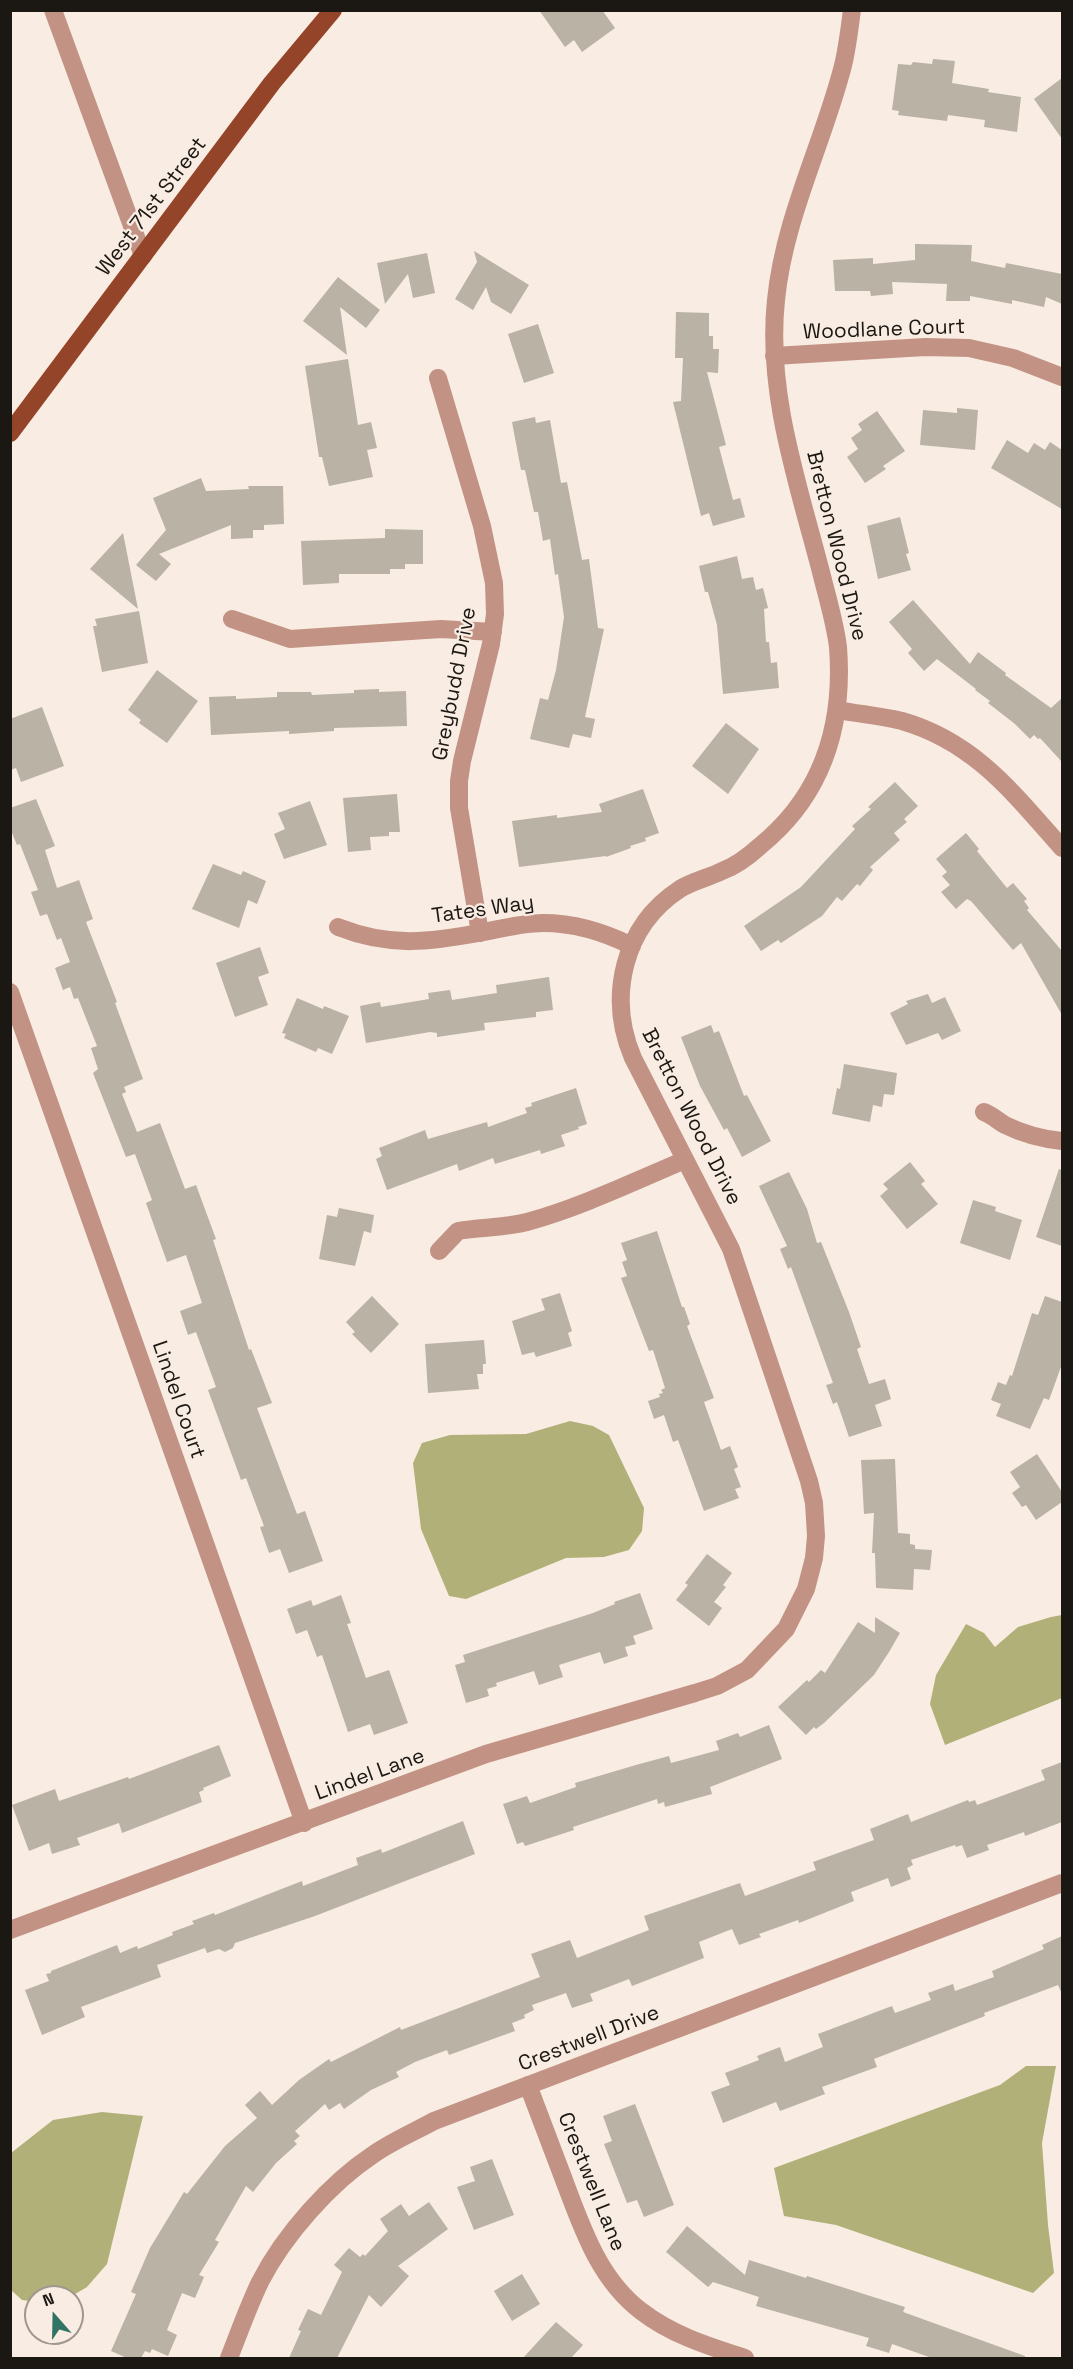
<!DOCTYPE html>
<style>
body{margin:0}
#map{position:relative;width:1073px;height:2369px;overflow:hidden;background:#f9ece2;font-family:"Space Grotesk",sans-serif}
canvas{display:block}
.frame{position:absolute;inset:0;border:12px solid #1b1713;pointer-events:none}
.north{position:absolute;left:24px;top:2285px;width:60px;height:60px;box-sizing:border-box;background:#f9ece2;border:2px solid #a0978f;border-radius:50%;rotate:340deg;font-size:16px;font-weight:700;line-height:24px;text-align:center;color:#1b1713}
.north::after{content:'';display:block;margin:auto;width:21px;height:27px;background:#327464;clip-path:polygon(50% 0,100% 100%,50% 72%,0 100%)}
</style>
<div id="map">
<canvas width="1073" height="2369"></canvas>
<div class="frame"></div>
<div class="north">N</div>
</div>
<script>
const ctx = document.querySelector('canvas').getContext('2d');
ctx.lineJoin = 'round';
function fill(path, color) {
  ctx.fillStyle = color;
  ctx.fill(path, 'evenodd');
}
function trace(path, color, width, dash) {
  ctx.strokeStyle = color;
  ctx.lineWidth = width;
  ctx.lineCap = dash ? 'butt' : 'round';
  ctx.setLineDash(dash || []);
  ctx.stroke(path);
}
function label(font, color, halo, rows, align = 'center') {
  ctx.font = font + ' "Space Grotesk",sans-serif';
  ctx.lineWidth = 4.5;
  ctx.setLineDash([]);
  ctx.textBaseline = 'middle';
  ctx.strokeStyle = halo;
  ctx.fillStyle = color;
  for (const [text, x, y, turn = 0] of rows) {
    ctx.save();
    ctx.translate(x, y);
    ctx.rotate((+turn || 0) * Math.PI / 180);
    ctx.textAlign = isNaN(turn) ? turn : align;
    if (halo) ctx.strokeText(text, 0, 0);
    ctx.fillText(text, 0, 0);
    ctx.restore();
  }
}
fill(new Path2D(`
 M570,1421l23,5 16,9 35,73 -2,23 -13,19 -25,7 -38,1 -100,41 -17,-3 -28,-67 -8,-66 9,-20 28,-8 76,-1z
 M1062,1615v83l-117,47 -15,-41 6,-29 30,-51 18,9 11,14 23,-20 33,-10z
 M1026,2066h30l-14,77 6,82 6,48 -21,20 -197,-68 -52,-9 -10,-48 226,-83z
 M102,2112l41,4 -36,148 -20,23 -17,10h-34v5l-14,-2 -11,-10v-137l42,-33z`), '#b1b078');
fill(new Path2D(`
 M539,10h63l13,18 -33,24 -8,-12 -9,7z
 M933,59l22,2 -3,22 37,6 -1,3 33,5 -4,35 -33,-5 1,-7 -37,-5 -1,6 -49,-6 1,-4 -7,-1 6,-46 13,1 2,-3 19,2z
 M1062,78v61l-28,-40z
 M915,244l57,1 -1,16 34,7 1,-5 56,11v30l-16,-7 -2,10 -32,-7v4l-42,-8v5h-24l1,-17 -55,-2 1,12 -22,2 -1,-5h-35l-2,-31 40,-2v6l42,-4z
 M474,251l55,34 -18,29 -20,-12 -5,-15 -13,23 -18,-11 22,-37z
 M427,253l8,40 -22,5 -5,-24 -23,30 -8,-41z
 M338,277l42,33 -14,18 -26,-21 7,48 -44,-34z
 M676,312l33,1v23h4v13h6l-1,24 -11,-1 19,73 -7,2 14,53 7,-2 5,19 -32,9 -4,-13 -8,3 -28,-114 8,-1 2,-43h-8z
 M538,324l16,49 -30,10 -16,-49z
 M348,359l10,66 13,-3 6,26 -10,2 6,27 -44,9 -7,-29h-3l-14,-91z
 M957,408l21,2 -3,40 -55,-5 3,-35 34,3z
 M877,411l28,40 -22,15 3,3 -21,14 -18,-26 11,-8 -7,-11 11,-8 -4,-6z
 M535,417l1,6 14,-3 11,63 6,-1 15,78 7,-1 9,69 6,1 -19,88 10,2 -4,19 -18,-4 -4,14 -39,-9 10,-41 8,2 8,-30 8,-53 -6,-43 -3,1 -5,-36 -7,2 -5,-29h-4l-9,-42h-4l-9,-48z
 M1007,440l21,13 6,-10 11,7 5,-8 12,8v59l-71,-41z
 M201,478l5,13 43,-2 -1,-3h35l1,38 -20,1v5h-11v8l-22,1v-14l-72,29 12,10 -15,17 -20,-16 30,-35 -13,-32z
 M900,517l9,36 -3,1 5,16 -33,9 -11,-53z
 M385,529l38,1v34h-18v5h-15v5h-51v9l-36,2 -2,-44 84,-3z
 M123,533l15,76 -48,-40z
 M737,556l5,23 11,-2 3,13 7,-2 5,20 -4,1 2,33h3l2,21 6,-1 2,26 -56,6 -6,-69 -9,-33h-3l-6,-26z
 M913,600l57,64 8,-12 28,21 -1,2 46,33 11,-10v64l-22,-24 -2,1 -4,-4 -4,4 -15,-15 -27,-21 2,-2 -15,-11 1,-1 -39,-30 -13,12 -16,-18 4,-4 -23,-27z
 M139,611l9,52 -46,9 -9,-46h4l-2,-7z
 M157,670l41,31 -31,42 -28,-20 2,-3 -13,-10z
 M379,689v3l27,-1 1,35 -73,2v3l-45,3v-3l-78,4 -2,-38 27,-1v3l41,-2v-5h34l1,3 42,-2v-3z
 M42,707l22,59 -43,16 -5,-14 -6,2v-51z
 M726,723l33,26 -31,45 -36,-28z
 M895,782l23,24 -14,13 3,3 -13,11 6,7 -30,27 3,3 -13,16 -3,-2 -15,17 -5,-4 -15,19 -41,27 -3,-3 -17,11 -17,-25 57,-39 54,-58 -3,-3 19,-17 -3,-2z
 M643,789l16,44 -14,5 1,3 -16,5 1,2 -25,9v-1l-87,11 -7,-46 45,-6v3l45,-6 -3,-8z
 M397,794l3,38h-11v4l-19,1 1,13 -23,2 -5,-54z
 M36,799l19,47 -10,4 12,38 22,-8 14,39 -7,3 31,80 -2,1 28,76 -19,8 2,5 -4,2 15,38 23,-9 25,66 11,-4 20,54 -3,1 36,110 2,-1 21,54 -15,5 40,106 8,-3 18,50 -34,12 -9,-24 -11,4 -9,-26 4,-1 -18,-48 -5,2 -33,-90 8,-3 -20,-55 -8,3 -8,-24 22,-8 -16,-48 -19,7 -21,-59 6,-3 -17,-46 -9,3 -33,-84 5,-4 -7,-21 6,-2 -19,-48 -4,1 -4,-12 -7,3 -8,-22 15,-6 -9,-24 -4,2 -10,-26 -7,2 -9,-24 7,-2 -18,-46 -3,1 -7,-17v-20z
 M310,801l17,44 -43,14 -10,-25 11,-5 -7,-16z
 M966,833l13,16 -2,2 30,37 6,-5 14,16 -3,2 5,7 -2,2 35,41v64l-41,-72 -8,7 -42,-49 -4,-2 -11,10 -15,-17 9,-7 -8,-9 5,-4 -11,-13z
 M213,864l28,11 2,-4 23,10 -9,23 -9,-4 -9,28 -47,-19z
 M260,947l9,26 -11,4 10,28 -33,12 -19,-54z
 M549,977l4,33 -17,2v5l-52,6 1,7 -48,7v-4l-7,-1 -64,11 -6,-37 20,-4 1,5 48,-8 -1,-6 22,-3 2,10 45,-7 -1,-8z
 M928,994l4,9 13,-6 16,34 -19,9 -4,-7 -32,12 -16,-32 18,-9 -2,-3z
 M297,998l26,11 1,-3 25,10 -17,38 -14,-6 -2,4 -32,-14 2,-4 -4,-1z
 M711,1025l3,8 5,-2 25,65 3,-1 24,46 -29,16 -15,-29 -3,2 -24,-44 -19,-49z
 M844,1064l53,9 -3,22 -10,-1 -2,13 -9,-2 -3,17 -38,-8 5,-26 3,1z
 M576,1088l11,36 -9,3 1,2 -18,6 4,11 -24,8 -1,-4 -45,14 -2,-6 -34,13 -2,-7 -70,26 -11,-31 6,-3 -3,-8 46,-18 3,9 59,-17 1,5 39,-14 -2,-5 7,-2 -1,-3z
 M910,1162l15,19 -4,3 17,20 -31,25 -27,-33 8,-7 -5,-5z
 M1059,1169l3,1v76l-26,-9z
 M789,1172l18,37 10,34 4,-1 28,70 12,35 -4,2 12,35 16,-5 6,20 -16,6 7,21 -33,11 -12,-35 -4,2 -7,-19 7,-2 -42,-116 -3,2 -8,-20 7,-3 -28,-60z
 M973,1200l23,7 -1,4 27,9 -12,40 -50,-17z
 M339,1208l35,7 -3,18 -7,-2 -9,35 -36,-7 8,-44 10,2z
 M657,1231l25,76h2l6,17 -3,2 27,72 -10,4 17,48 9,-4 8,21 -4,2 7,18 -6,2 4,9 -35,13 -26,-71 -5,2 -9,-27 -10,4 -6,-18 12,-4 -1,-3 4,-1 -2,-3 4,-2 -12,-38 -4,1 -28,-73 6,-2 -5,-14 5,-2 -6,-17z
 M560,1293l12,38 -4,2 4,13 -36,11 -2,-5 -12,3 -10,-34 33,-11 -4,-11z
 M372,1296l27,28 -28,29 -19,-19 3,-2 -9,-10z
 M1045,1296l17,6v62l-13,36 -5,-2 -14,31 -34,-13 5,-12 -10,-4 7,-18 8,3 4,-10 2,1 20,-63 6,2z
 M484,1340l2,24h-3v10h-6l2,15 -51,4 -3,-49z
 M1037,1454l25,38v10l-26,18 -10,-15 -4,2 -10,-14 8,-6 -10,-15z
 M895,1459l3,74 12,1v10l5,1v4l17,1 -2,20 -16,-1 -1,21 -37,-2 -1,-35h-3l2,-40 -10,1 -3,-54z
 M707,1554l25,19 -9,12 3,2 -12,15 8,6 -13,18 -33,-26 12,-15 -3,-2z
 M640,1593l13,36 -20,7 3,8 -11,3 3,9 -24,8 -4,-12 -41,13 4,12 -24,8 -5,-14 -38,12 1,3 -10,3 2,7 -23,7 -11,-38 10,-3 -2,-7 130,-42 22,-9 -1,-2z
 M341,1595l10,28 -4,1 19,54 23,-8 19,53 -34,12 -4,-11 -22,8 -26,-77 -5,2 -10,-27 -11,4 -9,-25 24,-9 2,6z
 M875,1617l25,16 -11,19 -15,23 -50,48 -8,6 -2,-2 -8,8 -28,-28 29,-27 2,2 12,-12 4,3 33,-51 17,11z
 M769,1725l13,34 -72,28 2,7 -47,13 -1,-5 -6,2 -1,-5 -84,28 1,3 -49,16 -2,-4 -6,2 -14,-40 24,-8 3,7 46,-16 -1,-4 61,-18 33,-9 2,7 48,-13 -3,-9 22,-8 2,4z
 M219,1745l12,31 -28,12 1,2 -5,2 3,10 -80,31 -3,-10 -42,15 3,7 -28,9 -3,-11 -20,8 -17,-46 43,-16 4,12 69,-24 1,2z
 M1062,1762v60l-37,14 -1,-4 -37,13 2,5 -22,8 -5,-13 -6,2 -1,-2 -44,15 2,5 -6,3 4,11 -20,8 -3,-9 -37,14 3,9 -55,22 -1,-3 -39,14 2,3 -22,8 -7,-16 -33,13 5,16 -72,28 -3,-7 -39,15 3,7 -21,7 -6,-15 -34,12 2,5 -10,5 1,3 -13,5 3,8 -66,24 -2,-5 -32,12 -19,10 3,5 -28,13 -27,19 -4,-6 -11,7 -4,-6 -30,27 5,5 -6,5 3,3 -21,19 -23,29 -7,-6 -31,54 4,2 -20,33 5,2 -9,21 -13,-5 -15,37 10,5 -9,21 -16,-7 -2,4 -5,-2 -4,7h-14l-16,-7 25,-57 -5,-2 19,-44 34,-56 3,2 38,-48 32,-28 -12,-13 15,-14 12,14 27,-25 30,-21 2,3 69,-35 1,3 139,-53 -9,-23 39,-14 7,18 72,-28 -5,-14 96,-33 5,13 71,-26 -3,-8 61,-22 -4,-11 38,-15 3,8 57,-22 1,2 6,-2 2,5 68,-25 -4,-10z
 M463,1821l12,33 -160,62 -80,27 -2,5 -8,4 -6,-3 -12,4 -2,-5 -48,17 4,12 -80,30 4,10 -43,18 -17,-45 24,-9 -3,-7 5,-1v-2l66,-26 3,8 17,-7 1,3 35,-14 -1,-3 22,-8 -2,-3 22,-8 1,2 87,-34 1,5 55,-21 -2,-7 25,-9 1,4z
 M1062,1936v58l-4,-9 -74,28 1,3 -111,43 3,8 -55,20 3,7 -45,17 -4,-9 -53,21 -12,-31 19,-7 -5,-12 34,-13 -2,-4 23,-9 5,15 38,-15 -5,-13 74,-28 3,7 36,-13 -3,-7 25,-9 2,7 39,-14 -2,-6 52,-22 -2,-4z
 M635,2104l39,101 -30,12 -7,-17 -10,3 -23,-59 8,-3 -9,-25z
 M492,2159l22,56 -40,15 -17,-43 18,-6 -5,-14z
 M429,2202l19,27 -50,37 11,10 -28,31 -12,-12 -32,63h-48l12,-27 -3,-1 10,-21 13,6 21,-43 -8,-7 15,-17 11,9 3,-3 2,2 23,-25 -8,-12 21,-15 8,12z
 M687,2226l58,49 4,-15 57,18 1,-2 98,31 -2,5 122,44v2h-93l-40,-14 -3,9 -23,-7 3,-8 -113,-32 3,-9 -46,-15 -5,5 -42,-35z
 M522,2274l18,30 -28,17 -18,-30z
 M556,2322l27,23 -12,13h-48z`), '#b9b2a5');
trace(new Path2D(`
 M53,10l90,246
 M774,356l151,-9 44,1 44,10 49,19
 M438,378l44,148 12,57 1,31 -4,30 -29,117 -3,20v27l21,125
 M232,619l58,20 151,-10 52,3
 M838,710c21,4 43,6 64,11 73,21 112,73 160,127
 M338,927c53,21 92,15 146,5 19,-4 40,-9 59,-9 32,0 61,9 89,23
 M10,992l294,831
 M984,1112c8,3 14,9 21,13 18,9 38,14 57,16
 M439,1251l19,-20c23,-4 46,-3 69,-9 54,-15 106,-40 158,-62
 M10,1930l476,-176 209,-61 22,-7 30,-16 39,-41 20,-40 8,-31 2,-22 -2,-33 -5,-22 -78,-232 -98,-191c-26,-61 -10,-132 47,-169 13,-8 28,-11 42,-18 14,-5 27,-15 38,-25 63,-51 84,-120 78,-199 -3,-24 -10,-47 -16,-71 -23,-90 -56,-182 -46,-276 8,-80 44,-150 65,-227 6,-20 8,-42 11,-63
 M528,2085c12,32 24,63 36,95 18,48 35,99 77,131 31,24 67,35 104,47
 M229,2358c10,-25 19,-51 31,-76 24,-47 70,-99 114,-128 19,-13 40,-22 60,-33l628,-238`), '#c29384', 18);
trace(new Path2D(`
 M10,433l262,-350 61,-73`), '#944429', 18);
label('21px', '#1b1713', '#f9ece2', [
 ["West 71st Street",152,207,-53],
 ["Woodlane Court",884,330,-2],
 ["Bretton Wood Drive",836,546,76],
 ["Greybudd Drive",455,684,-79],
 ["Tates Way",483,910,-8],
 ["Bretton Wood Drive",691,1117,63],
 ["Lindel Court",178,1400,71],
 ["Lindel Lane",370,1775,-20],
 ["Crestwell Drive",589,2039,-21],
 ["Crestwell Lane",591,2182,68]
]);
</script>
